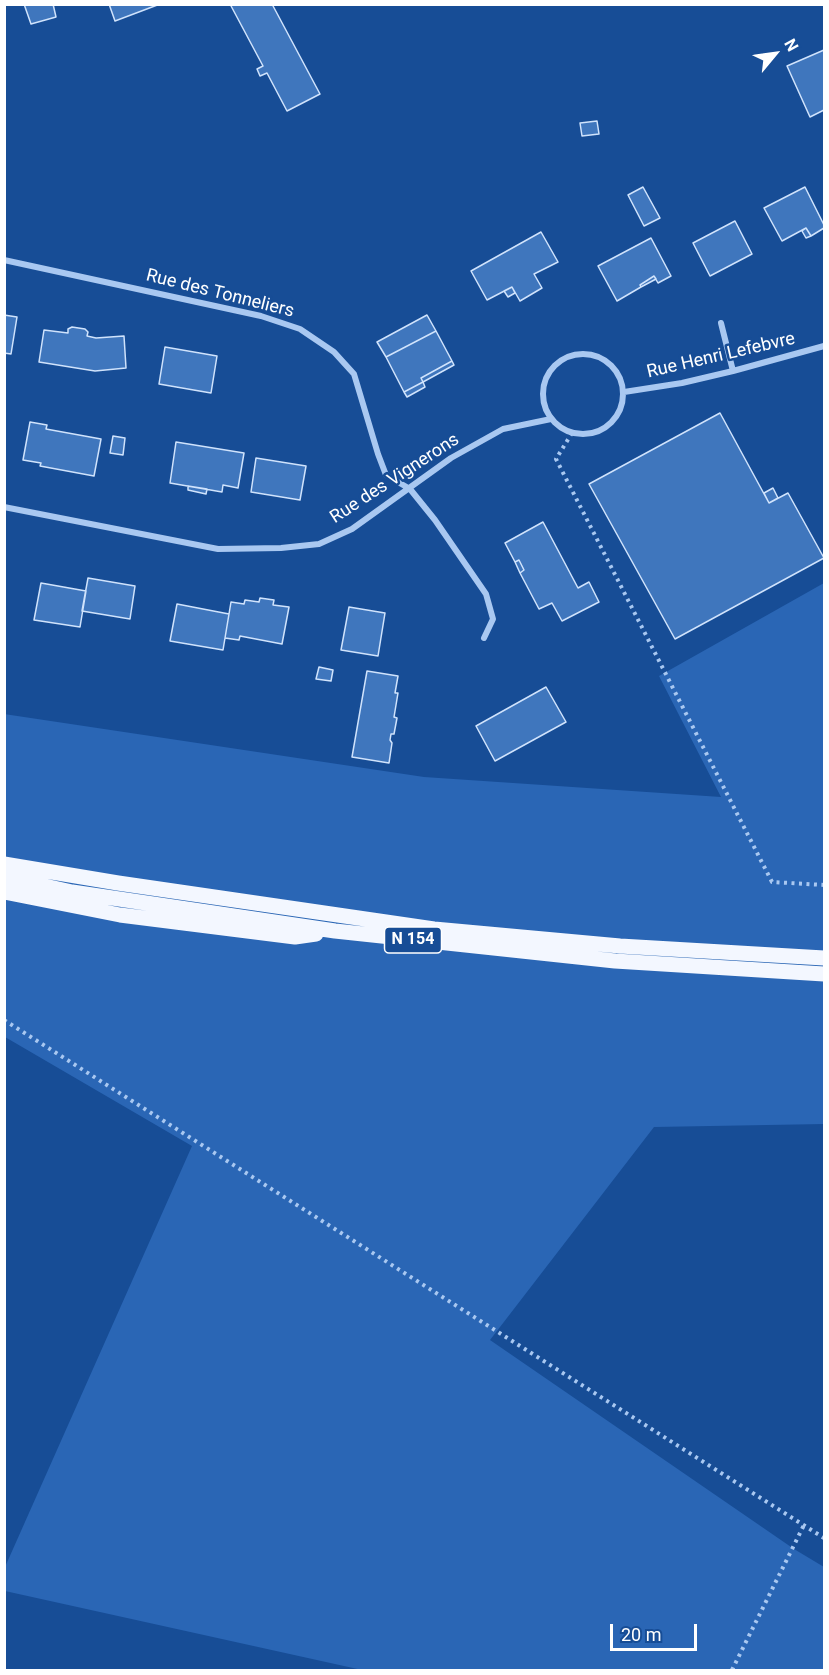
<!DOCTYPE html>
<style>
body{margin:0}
#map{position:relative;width:829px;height:1675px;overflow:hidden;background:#174d96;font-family:Roboto,sans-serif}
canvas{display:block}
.frame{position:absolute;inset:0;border:6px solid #fff;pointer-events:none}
.north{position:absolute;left:745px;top:24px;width:60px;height:60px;-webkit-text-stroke:4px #174d96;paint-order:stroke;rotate:61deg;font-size:16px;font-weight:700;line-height:24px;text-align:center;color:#fff}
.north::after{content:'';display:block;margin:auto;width:21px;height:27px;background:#fff;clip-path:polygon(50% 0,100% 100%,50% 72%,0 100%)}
.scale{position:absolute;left:610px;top:1624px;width:87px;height:27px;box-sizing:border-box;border:3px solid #fff;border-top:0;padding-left:8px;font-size:18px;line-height:21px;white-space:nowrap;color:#fff;-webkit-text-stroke:4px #174d96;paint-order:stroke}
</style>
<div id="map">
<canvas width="829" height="1675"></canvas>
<div class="frame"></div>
<div class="north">N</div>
<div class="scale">20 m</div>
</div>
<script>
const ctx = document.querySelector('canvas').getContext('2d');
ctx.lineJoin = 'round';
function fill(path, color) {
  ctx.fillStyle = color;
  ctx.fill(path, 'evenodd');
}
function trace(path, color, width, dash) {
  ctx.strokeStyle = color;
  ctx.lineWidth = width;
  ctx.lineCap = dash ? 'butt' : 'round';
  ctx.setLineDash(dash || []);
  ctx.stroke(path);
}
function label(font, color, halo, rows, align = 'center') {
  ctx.font = font + ' Roboto,sans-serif';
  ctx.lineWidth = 5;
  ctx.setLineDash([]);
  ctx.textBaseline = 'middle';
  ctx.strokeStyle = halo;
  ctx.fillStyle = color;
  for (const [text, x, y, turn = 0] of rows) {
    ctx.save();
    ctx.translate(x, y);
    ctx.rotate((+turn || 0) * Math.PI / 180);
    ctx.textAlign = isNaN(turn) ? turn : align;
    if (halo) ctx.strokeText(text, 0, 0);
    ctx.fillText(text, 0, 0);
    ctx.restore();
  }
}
fill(new Path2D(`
 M824,583v541l-170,3 -164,213 304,209 30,18v103h-462l-357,-79v-24l187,-421 -187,-109 -1,-323 420,63 297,20 -62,-121z`), '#2a66b5');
const building = new Path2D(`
 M24,4h29l3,13 -25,7z
 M109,4h51l-45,17z
 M230,4h42l48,90 -33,17 -20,-38 -7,3 -3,-7 6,-3z
 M824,50v60l-14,7 -23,-51z
 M597,121l2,13 -17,2 -2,-13z
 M643,187l17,31 -16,8 -16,-31z
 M805,187l19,38v3l-13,8 -5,-8 -24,13 -18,-33z
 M735,221l17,33 -42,22 -17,-33z
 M806,228l5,8 -5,2 -4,-7z
 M541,232l17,30 -24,12 8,14 -22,13 -8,-14 -25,13 -16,-29z
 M651,238l20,38 -13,7 -4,-7 -14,9 1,2 -24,14 -19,-35z
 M654,276l2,3 -15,8 -1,-2z
 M512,287l3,6 -7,4 -4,-6z
 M4,315l13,2 -6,37 -7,-1z
 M427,315l9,16 -50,26 -9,-15z
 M72,327l13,2 3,3 -1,4 9,2 28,-2 2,32 -31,3 -56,-9 5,-32 24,3v-4z
 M436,331l16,30 -31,17 2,4 -19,10 -18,-35z
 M165,347l52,9 -6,37 -52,-9z
 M452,361l2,4 -31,17 -2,-4z
 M423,382l2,5 -18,10 -3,-5z
 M720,413l49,90 19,-10 36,65 -149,81 -86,-155z
 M30,422l17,3 -1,4 55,10 -7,37 -54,-10 1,-3 -18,-3z
 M113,436l12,2 -2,17 -13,-2z
 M176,442l68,11 -6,35 -15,-3 -1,7 -52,-9z
 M256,458l50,8 -6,34 -49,-8z
 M188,486l19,3 -1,5 -18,-4z
 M773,488l5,10 -9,5 -5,-10z
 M543,522l35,66 11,-6 10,20 -37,19 -10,-18 -13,6 -19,-36 4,-3 -5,-10 -4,2 -10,-19z
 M519,560l5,10 -4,3 -5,-11z
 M88,578l47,8 -5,33 -48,-8z
 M41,583l45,8 -6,36 -46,-7z
 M260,598l14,2 -1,5 16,2 -7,37 -42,-8 -1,4 -14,-2 6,-36 13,2 1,-4 14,2z
 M177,604l52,10 -6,36 -53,-9z
 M349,607l36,6 -7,43 -37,-6z
 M319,667l14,3 -2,11 -15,-2z
 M367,671l31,5 -3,17h3l-4,24 3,1 -3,16h-3l-1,6 2,3 -3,20 -37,-6z
 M546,687l20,35 -71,39 -19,-35z`);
fill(building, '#3f76bd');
trace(building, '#d0e3fc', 1.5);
trace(new Path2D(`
 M572,433l-16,26 216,423 52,3
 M4,1020l820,518
 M732,1670l72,-145`), '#a9c8f1', 4, [3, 4.5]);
trace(new Path2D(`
 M4,260l257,56 39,13 34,23 20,22 24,80 8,21 24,14 25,31 51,74 7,25 -9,19
 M721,323l12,48
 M543 394a40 40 0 1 1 80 0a40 40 0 1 1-80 0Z
 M624,392l58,-9 51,-12 91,-25
 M4,507l214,42 63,-1 38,-4 33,-15 99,-71 52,-29 48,-10`), '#a9c8f1', 6);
trace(new Path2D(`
 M4,864l114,19 316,46 186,17 204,12
 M4,877l68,15 263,39 280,30 209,13
 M4,892l116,23 175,22 21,-3`), '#f3f7ff', 15);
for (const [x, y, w] of [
 [413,940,57]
]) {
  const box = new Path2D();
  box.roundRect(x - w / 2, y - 13, w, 26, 4.5);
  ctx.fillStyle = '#174d96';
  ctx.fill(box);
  trace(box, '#fff', 1.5);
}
label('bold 16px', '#fff', null, [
 ["N 154",413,940]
]);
label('18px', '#fff', '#174d96', [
 ["Rue des Tonneliers",220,294,14],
 ["Rue Henri Lefebvre",721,356,-13],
 ["Rue des Vignerons",395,479,-33]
]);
</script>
